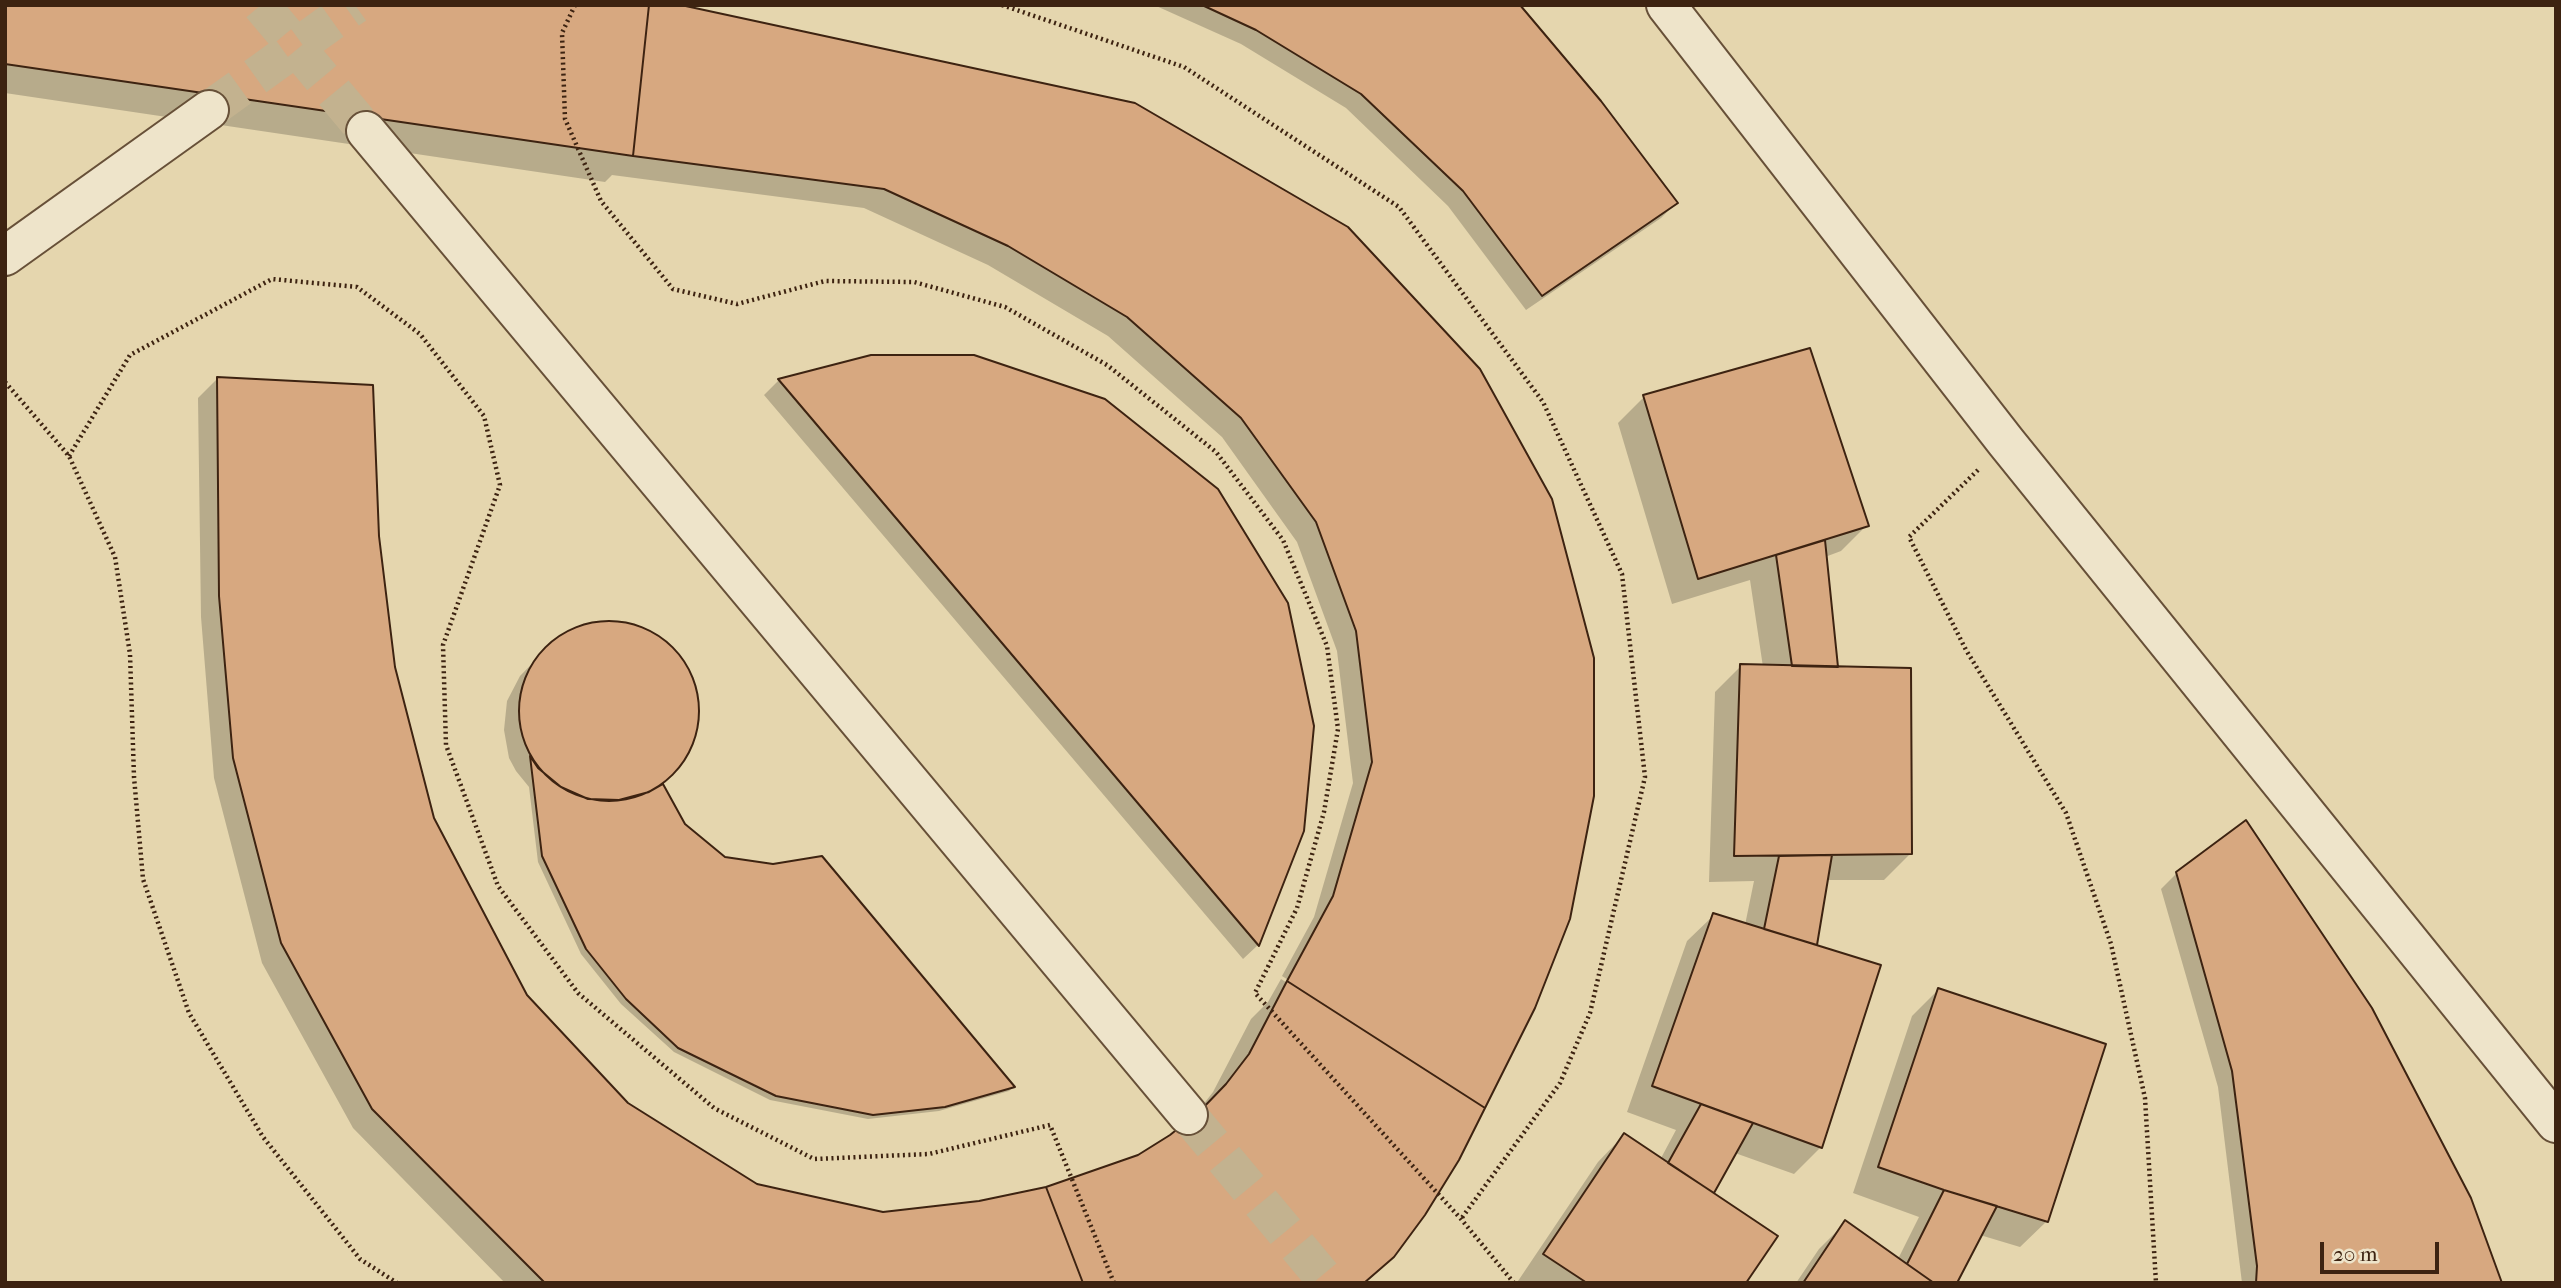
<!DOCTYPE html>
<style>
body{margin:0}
#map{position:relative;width:2561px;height:1288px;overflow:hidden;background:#e5d6ae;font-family:"IM FELL French Canon",serif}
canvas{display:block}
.frame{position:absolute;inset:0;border:7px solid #3d2311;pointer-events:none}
.scale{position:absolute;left:2320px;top:1242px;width:119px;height:32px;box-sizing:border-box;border:4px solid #3d2311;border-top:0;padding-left:9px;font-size:21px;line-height:24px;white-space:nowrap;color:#3d2311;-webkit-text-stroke:5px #eee4ca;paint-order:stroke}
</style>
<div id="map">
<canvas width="2561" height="1288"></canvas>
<div class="frame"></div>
<div class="scale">20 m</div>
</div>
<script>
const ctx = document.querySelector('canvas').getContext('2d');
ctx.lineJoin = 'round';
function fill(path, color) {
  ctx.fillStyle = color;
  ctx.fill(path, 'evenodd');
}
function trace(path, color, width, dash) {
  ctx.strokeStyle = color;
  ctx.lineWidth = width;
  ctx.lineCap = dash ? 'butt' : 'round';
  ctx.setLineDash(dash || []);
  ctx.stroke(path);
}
fill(new Path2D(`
 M5,5h666l463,99 213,124 131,142 73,129 42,159v138l-25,123 -34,88 -76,152 -35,55 -30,41 -28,28h-860l-152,-155 -91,-165 -48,-185 -13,-161 -3,-219 19,-19 154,8 6,149 17,132 38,150 94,178 101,108 130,81 125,29 98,-11 67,-14 92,-33 33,-19 20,-18 21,-27 38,-73 17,-17 13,-23 198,127v-4l-197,-126 32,-59 39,-134 -16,-132 -40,-109 -75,-105 -114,-101 -120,-71 -124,-57 -252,-33 -7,7 -600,-89z
 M1154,5h364l158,198 -15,15 -135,92 -78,-104 -102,-98 -105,-64z
 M871,357l432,473 -45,115 -15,14 -479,-564 15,-15z
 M1644,397l223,128 -26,26 -16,6 12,111 73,186 -26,26h-58l-11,66 64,20 -59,182 -26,26 -59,-21 -24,41 33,89h-223l-3,-2 80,-119 26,-27 36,25 16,-30 -49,-18 60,-171 27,-26 31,10 9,-44 -45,1 6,-190 26,-26 22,1 -13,-87 -78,24 -54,-181z
 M609,622l29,5 25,13 20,23 12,27 2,30 -8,28 -28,36 23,41 329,262 -4,4 -70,20 -71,8 -98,-19 -96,-48 -53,-48 -40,-50 -43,-92 -9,-75 -13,-16 -7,-13 -5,-28 3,-29 13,-25 36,-37 25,-13z
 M2177,873l323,410h-258l-24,-196 -57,-198z
 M1938,990l109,231 -27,26 -40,-12 -25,48h-159l23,-34 26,-26 53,36 21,-42 -66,-24 59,-177z`), '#0003');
const building = new Path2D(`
 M5,5h644l-16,151 -628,-92z
 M649,5h32l454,98 213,124 132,142 72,130 42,159v138l-24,123 -35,89 -50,100 -198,-127 46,-85 39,-134 -16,-131 -40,-109 -75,-104 -114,-101 -119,-71 -124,-57 -251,-33z
 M1202,5h318l81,96 77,102 -136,93 -79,-105 -102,-97 -105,-64z
 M1810,348l59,178 -171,53 -55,-184z
 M871,355h103l131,44 113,90 70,114 26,123 -10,105 -45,115 -481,-567z
 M217,377l156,8 6,151 16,131 39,151 93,177 101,108 129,81 126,28 96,-11 67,-14 37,96h-538l-173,-174 -91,-166 -48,-185 -14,-162z
 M1825,540l13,127 -46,-1 -16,-111z
 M519 711a90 90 0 1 1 180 0a90 90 0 1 1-180 0Z
 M1740,664l171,4 1,186 -178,2z
 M530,756l8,12 23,19 27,12 31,1 30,-8 14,-8 22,40 40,33 48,7 49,-8 193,231 -70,20 -72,8 -97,-19 -98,-48 -52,-49 -40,-50 -44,-93z
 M2246,820l126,188 99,190 31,85h-246l1,-17 -25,-195 -56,-199z
 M1832,855l-15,90 -53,-16 15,-73z
 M1713,913l168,52 -59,183 -170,-62z
 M1287,981l198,127 -26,52 -34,55 -31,42 -30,26h-281l-37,-96 92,-32 32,-20 30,-24 26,-27 23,-30z
 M1938,988l168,56 -58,178 -104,-32 -66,-23z
 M1701,1104l52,19 -39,70 -46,-30z
 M1624,1133l154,103 -32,47h-159l-44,-29z
 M1944,1190l53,16 -40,77h-23l-27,-19z
 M1845,1220l62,44 27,19h-131z`);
fill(building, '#d7a880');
trace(building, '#3d2311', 2);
trace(new Path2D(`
 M261,5l105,126
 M209,110l146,-105
 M1188,1115l140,168`), '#c3b28f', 38, [38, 19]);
const minor = new Path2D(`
 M1666,5l340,437 550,681
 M366,131l822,984
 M5,256l204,-146`);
trace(minor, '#675038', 42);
trace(new Path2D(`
 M575,5l-13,28 3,86 36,82 72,88 64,15 88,-23 89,1 91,25 102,58 109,87 67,88 44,106 11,83 -14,83 -27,96 -42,85 206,226 53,64
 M1002,5l182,62 215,140 144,195 79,172 23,203 -55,236 -30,70 -99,136
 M5,382l64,74 46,101 15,97 4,123 9,102 46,134 74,124 97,122 37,24
 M69,456l61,-101 142,-76 85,8 63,47 64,82 16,69 -57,160 3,100 52,141 80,107 136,115 100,51 115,-5 121,-29 64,158
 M1978,470l-69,67 57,113 100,163 45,131 34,154 11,185`), '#3d2311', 4.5, [2, 3.5]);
trace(minor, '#eee4ca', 38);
</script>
